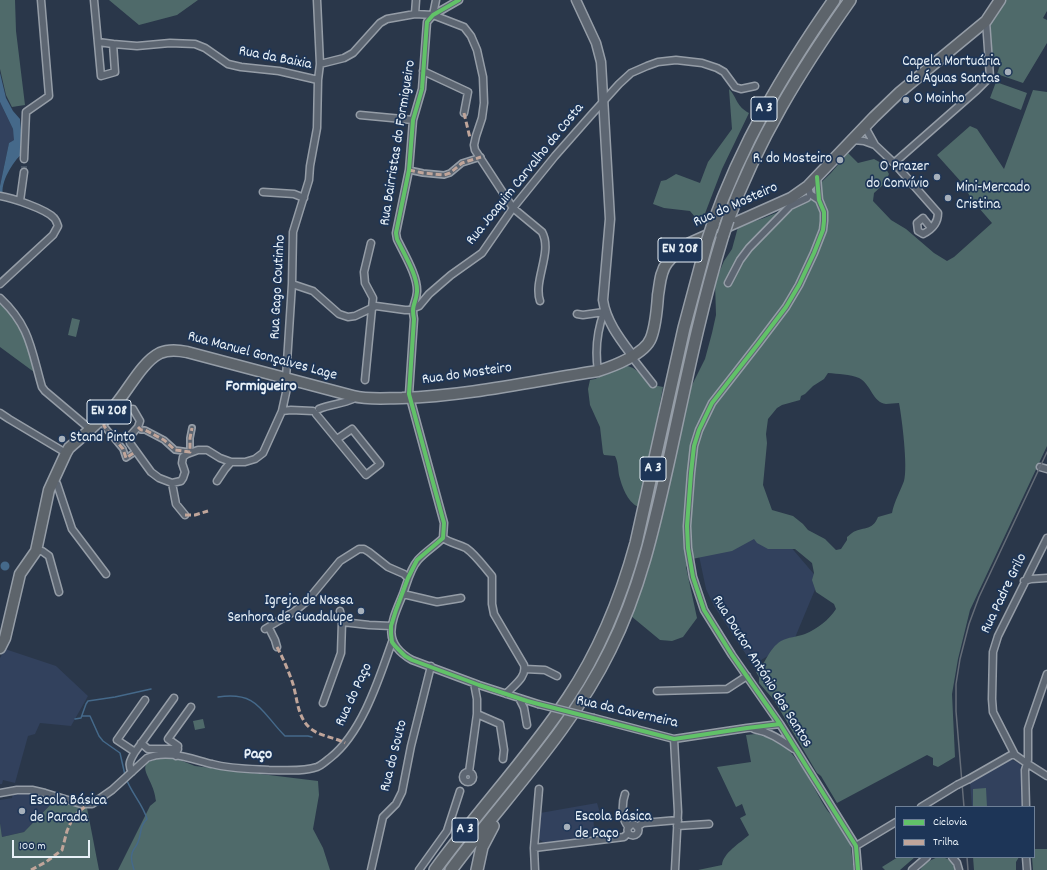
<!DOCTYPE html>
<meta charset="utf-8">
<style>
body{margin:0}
#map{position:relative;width:1047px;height:870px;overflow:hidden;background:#2a374a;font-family:Dekko,sans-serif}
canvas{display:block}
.legend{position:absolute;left:895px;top:806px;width:140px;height:52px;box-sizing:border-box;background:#1d3557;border:1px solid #6e8097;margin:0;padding:5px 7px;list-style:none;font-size:12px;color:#e8f1f8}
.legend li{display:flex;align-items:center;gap:8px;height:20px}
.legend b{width:20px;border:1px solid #6e8097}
.scale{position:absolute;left:12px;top:840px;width:78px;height:18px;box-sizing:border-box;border:2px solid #e8f1f8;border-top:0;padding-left:5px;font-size:12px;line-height:14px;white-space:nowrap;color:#e8f1f8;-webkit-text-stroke:3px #1d3557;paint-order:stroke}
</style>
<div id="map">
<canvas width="1047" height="870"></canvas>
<ul class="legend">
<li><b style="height:5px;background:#61c268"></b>Ciclovia</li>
<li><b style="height:5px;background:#c0a59a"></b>Trilha</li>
</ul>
<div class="scale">100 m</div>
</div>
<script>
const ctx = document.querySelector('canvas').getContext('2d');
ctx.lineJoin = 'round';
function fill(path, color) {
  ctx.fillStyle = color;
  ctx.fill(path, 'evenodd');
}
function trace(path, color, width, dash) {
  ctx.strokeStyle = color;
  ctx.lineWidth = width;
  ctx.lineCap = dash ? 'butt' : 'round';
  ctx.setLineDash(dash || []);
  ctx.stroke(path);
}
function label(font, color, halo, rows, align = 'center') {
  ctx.font = font + ' Dekko,sans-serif';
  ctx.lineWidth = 3.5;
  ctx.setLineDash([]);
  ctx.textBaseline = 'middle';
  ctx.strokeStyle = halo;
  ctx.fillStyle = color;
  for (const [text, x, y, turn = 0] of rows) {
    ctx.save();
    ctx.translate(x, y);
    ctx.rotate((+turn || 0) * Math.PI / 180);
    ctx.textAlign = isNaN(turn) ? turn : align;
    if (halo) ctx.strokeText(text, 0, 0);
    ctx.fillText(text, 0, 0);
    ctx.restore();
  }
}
fill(new Path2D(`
 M0,102l13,27 1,4v7l-5,3 -9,43z
 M754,504l65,76 -25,60 -41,25 -39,-59 -8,-17 -8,-38z
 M5,649l51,17 32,30 -17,30 -31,-3 -5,11 -7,2 -13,47 -12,-3 -1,4h-2v-126z
 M1009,759l6,2 5,3 2,5v38h-50l-2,-25 36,-22z
 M21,792h10l25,7 -32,33 -22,5 -2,-14v-23l12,-2 1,-5z
 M597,803l4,13 -8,1 2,20 -50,6 -5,-3 -1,-2 1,-25z`), '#32415d');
fill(new Path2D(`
 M0,0h15l1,31 9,74 -13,2 -6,-12 -6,-26z
 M109,0h89l-21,15 -38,10z
 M1005,0h42v11l-4,7 4,2v23l-24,40 -26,-9 4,-12 -10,-7v-34z
 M996,82l31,11 -6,17 -31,-12z
 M729,89c9,10 7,17 20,24l-27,56 -21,55 -11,-13 -26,-3 -11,-4 8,-23 5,-1 10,-6 24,9 8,-21 24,-33z
 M1033,90l14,2v354l-77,164 -12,49 -6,35 3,63 -17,10 -5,-2v-7l-6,-3 -90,48 -16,-27 -4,-3 -43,-73 -15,-17v-6l-3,-5c9,-6 12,-23 25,-31 7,-4 16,-4 24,-7 12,-5 24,-14 31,-25l-2,-5 -18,-12 -4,-12 2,-7 -2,-10 -17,-14h-27l-11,-6 -3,-4 -22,12 -40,8 -6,8 11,51 -14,19 -11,4 -12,-1 -29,-24 16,-42 12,-43 29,-138 17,-34 7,-26 4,-18 -1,-33 9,-21 8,-12 6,-22 26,-9 36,-15 31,-30 17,-20 10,10 16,-4 9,5 6,10 -4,9 -11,10 -1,8 18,19 15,9 28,24 13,8 7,-4 38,-34 -20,-23 -9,-16 -26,-29 33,-29 7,3 27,40zM828,373c10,1 22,1 31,5 12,6 14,25 27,26 4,0 8,-1 13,-1 3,16 9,64 5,78 -4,11 -10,21 -12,32l-14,4c-6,15 -16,9 -26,16 -2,1 -3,3 -5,4v3l-6,9 -5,1 -11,-11 -17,-9 -5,-6 -10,-8 -21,-6 -9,-25 4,-42 -1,-9 2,-15 9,-11 5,-3 18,-5 1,-4 4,-2 8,-8 11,-7z
 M0,300l23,31 11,34v7l-34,-25z
 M72,318l8,2 -4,17 -8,-2z
 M625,365l8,3 25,18 5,1 -13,70 -12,50c-11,-6 -16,-20 -19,-32 -1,-7 -1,-13 -4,-19l-11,-1 -1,-2 -3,-26 -10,-22 -2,-16 2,-9 5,-1z
 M203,719l2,9 -10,2 -2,-9z
 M756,734c5,2 10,3 15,4 27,11 41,49 56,72 8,10 19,20 23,33 2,8 2,18 4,27h-156l24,-5c1,-12 18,-22 27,-30l-9,-17 6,-3 -4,-11 -6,3 -19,-40 34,-5 -5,-27z
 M172,757l23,9 123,15 1,14 -6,34 10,19 7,22h-212l32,-64 6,-5c-2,-27 -31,-40 16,-44z
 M986,788l1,19h-14v-18z
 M56,799l13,5 18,4 12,62h-99v-47l2,14 22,-5z
 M1034,849h13v21h-14l-1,-13h2z
 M898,857h17l-15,13h-15l-3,-3z
 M939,857c9,0 14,5 16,13h-35c5,-7 11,-11 19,-13z
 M973,857h46l-3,5v8h-42z`), '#4f6a6a');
fill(new Path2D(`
 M0,73l6,25 7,13 7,8 2,22v13c-9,7 -22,29 -19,41l-3,-1v-8l9,-43 5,-3 -1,-11 -13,-27z
 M0.5 566a4.5 4.5 0 1 1 9 0a4.5 4.5 0 1 1-9 0Z`), '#45698a');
trace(new Path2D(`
 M218,697c40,-6 43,15 67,39h23l4,1
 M82,716h8l9,20 4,5 17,12 5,22
 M75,719l6,-1 5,-14 2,-3 27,-4 36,-8
 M126,778c5,15 17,26 21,41 -8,7 -5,14 -9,23 -1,4 -6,8 -6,12 -2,4 1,12 2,16`), '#45698a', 1.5);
trace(new Path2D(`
 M24,172v-13`), '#465364', 6, [6, 3]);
const pedestrian = new Path2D(`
 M409,170l14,3 21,2 6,-2 12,-10 19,-6
 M104,423v3l19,23 3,9 9,-6
 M138,427l3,3h4l19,10 11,10 15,2v-14l2,-10`);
const minor = new Path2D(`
 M94,0l7,76 14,-4 -2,-28 -15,-2
 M459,0l-26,15 -6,7 -5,67 -9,31 -4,50 -13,63 1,6c7,15 21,37 20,53 -1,12 -6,12 -3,27l-5,75 35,129 -1,15c-8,8 -18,14 -25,22 -8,9 -11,23 -15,34 -11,27 -23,48 9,66l67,25 59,19
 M415,14l1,-14
 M433,15l3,-15
 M113,44l24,2 33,-3 25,1 10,4 23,16 13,3 38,4 39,9
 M320,64l24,-6 9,-5 27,-30 7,-4 28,-5 18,1 31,12 7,9 6,14 6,27 1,26 -2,15 -6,18 -2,9 1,5 38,58 29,24c11,20 -9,48 -2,69
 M423,71l45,21 -4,21
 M360,115l53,5
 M853,140l11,1 11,4 -10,-18
 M875,145l19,18 44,50c0,10 -7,17 -15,21l-5,-3 -1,-8 6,-5 8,10
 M24,159l2,-47 23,-16 -8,-96
 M894,163l83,-73 13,-13 -4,-56
 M817,177l2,23 5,12v9l-1,9 -9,23 -15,32 -13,22 -28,37 -46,59 -13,27 -5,16 -3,27 -4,53 1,22 5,29 11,33 28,45 48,69 76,122 2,24
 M808,186l2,8 9,6
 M263,192l31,2 10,4
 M0,196c12,2 46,13 54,22 2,2 3,5 4,8l-5,9 -53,49
 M20,201l4,-29
 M728,283l12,-23 9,-12 41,-42 17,-8
 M292,284l21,7 26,23 9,3 7,-1 21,-10 29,4h4l10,-4 10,-12 22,-19 31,-22 31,-45 42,-52 37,-42 27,-30 12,-11 16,-7 11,-4 18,-2 26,3 15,5 7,4 11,15 6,2 14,-3
 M0,298c30,28 31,51 42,89l3,4 45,38
 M577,314l6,1 21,-3c-7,19 -9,39 -6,59
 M632,355l3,6 18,23
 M286,378l6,-94 1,-52 16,-52 1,-14 7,-38 1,-48 2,-16 -3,-64
 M365,380l8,-82 -8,-15 -1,-11 7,-29
 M319,409c12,-5 23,-5 34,-10v-3
 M282,411l9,-1 22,1
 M0,413l9,6 57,34
 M316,414l50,61 14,-11 -28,-35 -15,10
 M101,423h3c10,-9 15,-14 29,-14l7,12 -2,6 -8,9v7l21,29 8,6 13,5 9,-2 2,-3 2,-6 -3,-9 1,-6 4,-3 11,-4h9l13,8 11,4h14l10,-3 8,-6 19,-42 7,-32
 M1040,467l7,2
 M53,480l4,4 15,45 34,45
 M217,481l8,-12 6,-7
 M172,483l4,21 9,11
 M443,538c7,5 15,6 23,10 10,7 18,19 26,28v28l2,10 30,51c3,12 -10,20 -18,29
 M36,551h6l7,5 10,36
 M1024,581l7,-2 16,-1
 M403,594l34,8 24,-4
 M340,611l2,11
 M269,628l6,12 2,7
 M265,629l30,-18 12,-10 33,-40 19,-12h5l5,3 19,15 16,7 4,4
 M525,669l20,1 12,6
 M657,691l70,-2 20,-13
 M519,698l5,10 3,17
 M323,703l18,-50 1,-31 27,3 22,1
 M477,714l23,10 4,26 -1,9
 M594,718l80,21 73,-11 33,-4
 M754,729c16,3 27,11 40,20
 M674,739l4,73 -3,58
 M141,743l7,6h30
 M135,752l-18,-12 28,-40
 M1015,755l-22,-43 -1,-13 1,-47 5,-16 49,-98
 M176,756l2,-10 -10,-7 23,-32
 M463 777a5 5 0 1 1 10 0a5 5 0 1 1-10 0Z
 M132,772c-5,-8 -1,-13 3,-20l39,-54
 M469,772l8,-58v-15l-3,-16
 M969,779l42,-24h4l13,9 19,12
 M0,793l17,-3h15l13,3 36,11h11l20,-14 35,-32c20,-9 44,1 65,6 19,5 37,5 57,6 15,0 34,2 48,-3 5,-2 9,-6 13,-9 32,-25 49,-79 62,-116
 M625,794c-3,8 -4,27 4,33
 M921,807l36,-22
 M1026,807l-1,-37 3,-10v-31l19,-55
 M627.5 830a5.5 5.5 0 1 1 11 0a5.5 5.5 0 1 1-11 0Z
 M677,826l32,-2
 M637,827l6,-4 35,-3
 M856,846l40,-24
 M534,848l90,-11 4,-4
 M952,857l5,6 2,7
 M1026,857l1,13
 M371,870l12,-53 13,-13 6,-12 9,-46 20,-80
 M419,870l28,-39 13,-40
 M535,870l-1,-22 5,-59
 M912,870l15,-13`);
const tertiary = new Path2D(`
 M576,0l20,43 5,19 9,157 -7,81c3,21 17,39 29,55`);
const primary = new Path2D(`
 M0,648l5,-10 15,-64 16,-23 13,-61 17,-37 3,-5c16,-14 33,-28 47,-44 13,-15 26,-42 44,-51 9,-4 18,-3 27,-1l166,44c16,4 33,2 49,2 66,-2 131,-17 196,-27 16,-5 47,-17 53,-33 5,-13 6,-29 7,-43 2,-11 2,-23 9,-32 6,-8 14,-14 23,-20l101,-45 17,-12 66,-69 26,-25 86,-71 14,-21`);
const motorway = new Path2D(`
 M728,220c30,-81 72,-149 122,-220
 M712,227c30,-84 71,-154 122,-227
 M435,870c43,-59 93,-112 133,-172 32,-48 53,-100 68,-155l48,-215 23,-86
 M451,870c54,-73 119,-138 159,-220 31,-62 45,-128 60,-195 16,-74 31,-148 53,-220
 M477,870l5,-23 11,-21`);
trace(pedestrian, '#959da7', 8);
trace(minor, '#959da7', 9);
trace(tertiary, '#959da7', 11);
trace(primary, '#959da7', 13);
trace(motorway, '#959da7', 14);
trace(pedestrian, '#5d6672', 4.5);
trace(minor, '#5d6672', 6);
trace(tertiary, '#5d6672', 8);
trace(primary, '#5d646b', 10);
trace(motorway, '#5d646b', 11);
trace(new Path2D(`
 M964,807l-8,-96v-27l4,-25 9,-35 10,-27 68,-145
 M967,857l1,13`), '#656d78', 1.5);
const minorBridge = new Path2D(`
 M538,704l56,14
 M957,785l12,-6`);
const motorwayBridge = new Path2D(`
 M723,235l5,-15
 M707,242l5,-15`);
trace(minorBridge, '#959da7', 9, []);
trace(motorwayBridge, '#959da7', 14, []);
trace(minorBridge, '#5d6672', 6);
trace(motorwayBridge, '#5d646b', 11);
trace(new Path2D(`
 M464,113l6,25
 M409,170l14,3 21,2 6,-2 12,-10 19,-6
 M104,423v3l19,23 3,9 9,-6
 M138,427l3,3h4l19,10 11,10 15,2v-14l2,-10
 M185,515h10l13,-4
 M277,647c6,11 11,23 15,34 6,17 4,35 19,48 11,8 23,8 34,14
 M31,870l15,-8 16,-12 5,-19 4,-9 5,-8 11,-9`), '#c0a59a', 3, [6, 3]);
trace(new Path2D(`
 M459,0l-26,15 -6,7 -5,67 -9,31 -4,50 -13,63 1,6c7,15 21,37 20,53 -1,12 -6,12 -3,27l-5,75 35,129 -1,15 -26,22 -9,18 -12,32 -5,16v8l1,8 3,4 10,10 7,4 67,25 48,16 147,38 73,-11 33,-4
 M817,177l2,23 5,12v9l-1,9 -9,23 -15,32 -13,22 -28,37 -46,59 -13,27 -5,16 -3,27 -4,53 1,22 5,29 11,33 28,45 48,69 76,122 2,24`), '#61c268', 4);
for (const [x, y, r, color] of [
 [1008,72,4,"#a6b0bb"],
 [906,100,4,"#a6b0bb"],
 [840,160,4,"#a6b0bb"],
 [937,177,4,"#a6b0bb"],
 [948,198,4,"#a6b0bb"],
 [62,439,4,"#a6b0bb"],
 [361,611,4,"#a6b0bb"],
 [22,811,4,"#a6b0bb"],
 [567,827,4,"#a6b0bb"]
]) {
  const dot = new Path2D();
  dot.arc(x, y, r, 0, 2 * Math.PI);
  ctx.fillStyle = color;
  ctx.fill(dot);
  trace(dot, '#1d3557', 1.5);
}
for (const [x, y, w] of [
 [764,109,26],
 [680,250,44],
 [109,412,44],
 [653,469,26],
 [465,830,26]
]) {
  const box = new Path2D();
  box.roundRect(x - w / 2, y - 12, w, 24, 3);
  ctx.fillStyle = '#1d3557';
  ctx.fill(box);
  trace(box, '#e8f1f8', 1);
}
label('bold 14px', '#e8f1f8', null, [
 ["A 3",764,109],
 ["EN 208",680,250],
 ["EN 208",109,412],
 ["A 3",653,469],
 ["A 3",465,830]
]);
label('15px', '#e8f1f8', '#1d3557', [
 ["Rua da Baixia",275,59,11],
 ["Rua Bairristas do Formigueiro",399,143,-81],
 ["Rua Joaquim Carvalho da Costa",526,175,-51],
 ["Rua do Mosteiro",736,206,-24],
 ["Rua Gago Coutinho",279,287,-87],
 ["Rua Manuel Gonçalves Lage",262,357,15],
 ["Rua do Mosteiro",467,375,-8],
 ["Rua Padre Grilo",1005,594,-64],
 ["Rua Doutor António dos Santos",761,672,58],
 ["Rua do Paço",355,695,-65],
 ["Rua da Caverneira",627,713,13],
 ["Rua do Souto",395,756,-76]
]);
label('15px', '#e8f1f8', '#1d3557', [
 ["Capela Mortuária",1000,63,"right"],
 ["de Águas Santas",1000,80,"right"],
 ["O Moinho",914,100],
 ["R. do Mosteiro",832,160,"right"],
 ["O Prazer",929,168,"right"],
 ["do Convívio",929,185,"right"],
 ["Mini-Mercado",956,189],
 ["Cristina",956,206],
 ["Stand Pinto",70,439],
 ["Igreja de Nossa",353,602,"right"],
 ["Senhora de Guadalupe",353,619,"right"],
 ["Escola Básica",30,802],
 ["de Parada",30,819],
 ["Escola Básica",575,818],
 ["de Paço",575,835]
], 'left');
label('bold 16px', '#e8f1f8', '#1d3557', [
 ["Formigueiro",261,388],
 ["Paço",258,756]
]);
</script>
